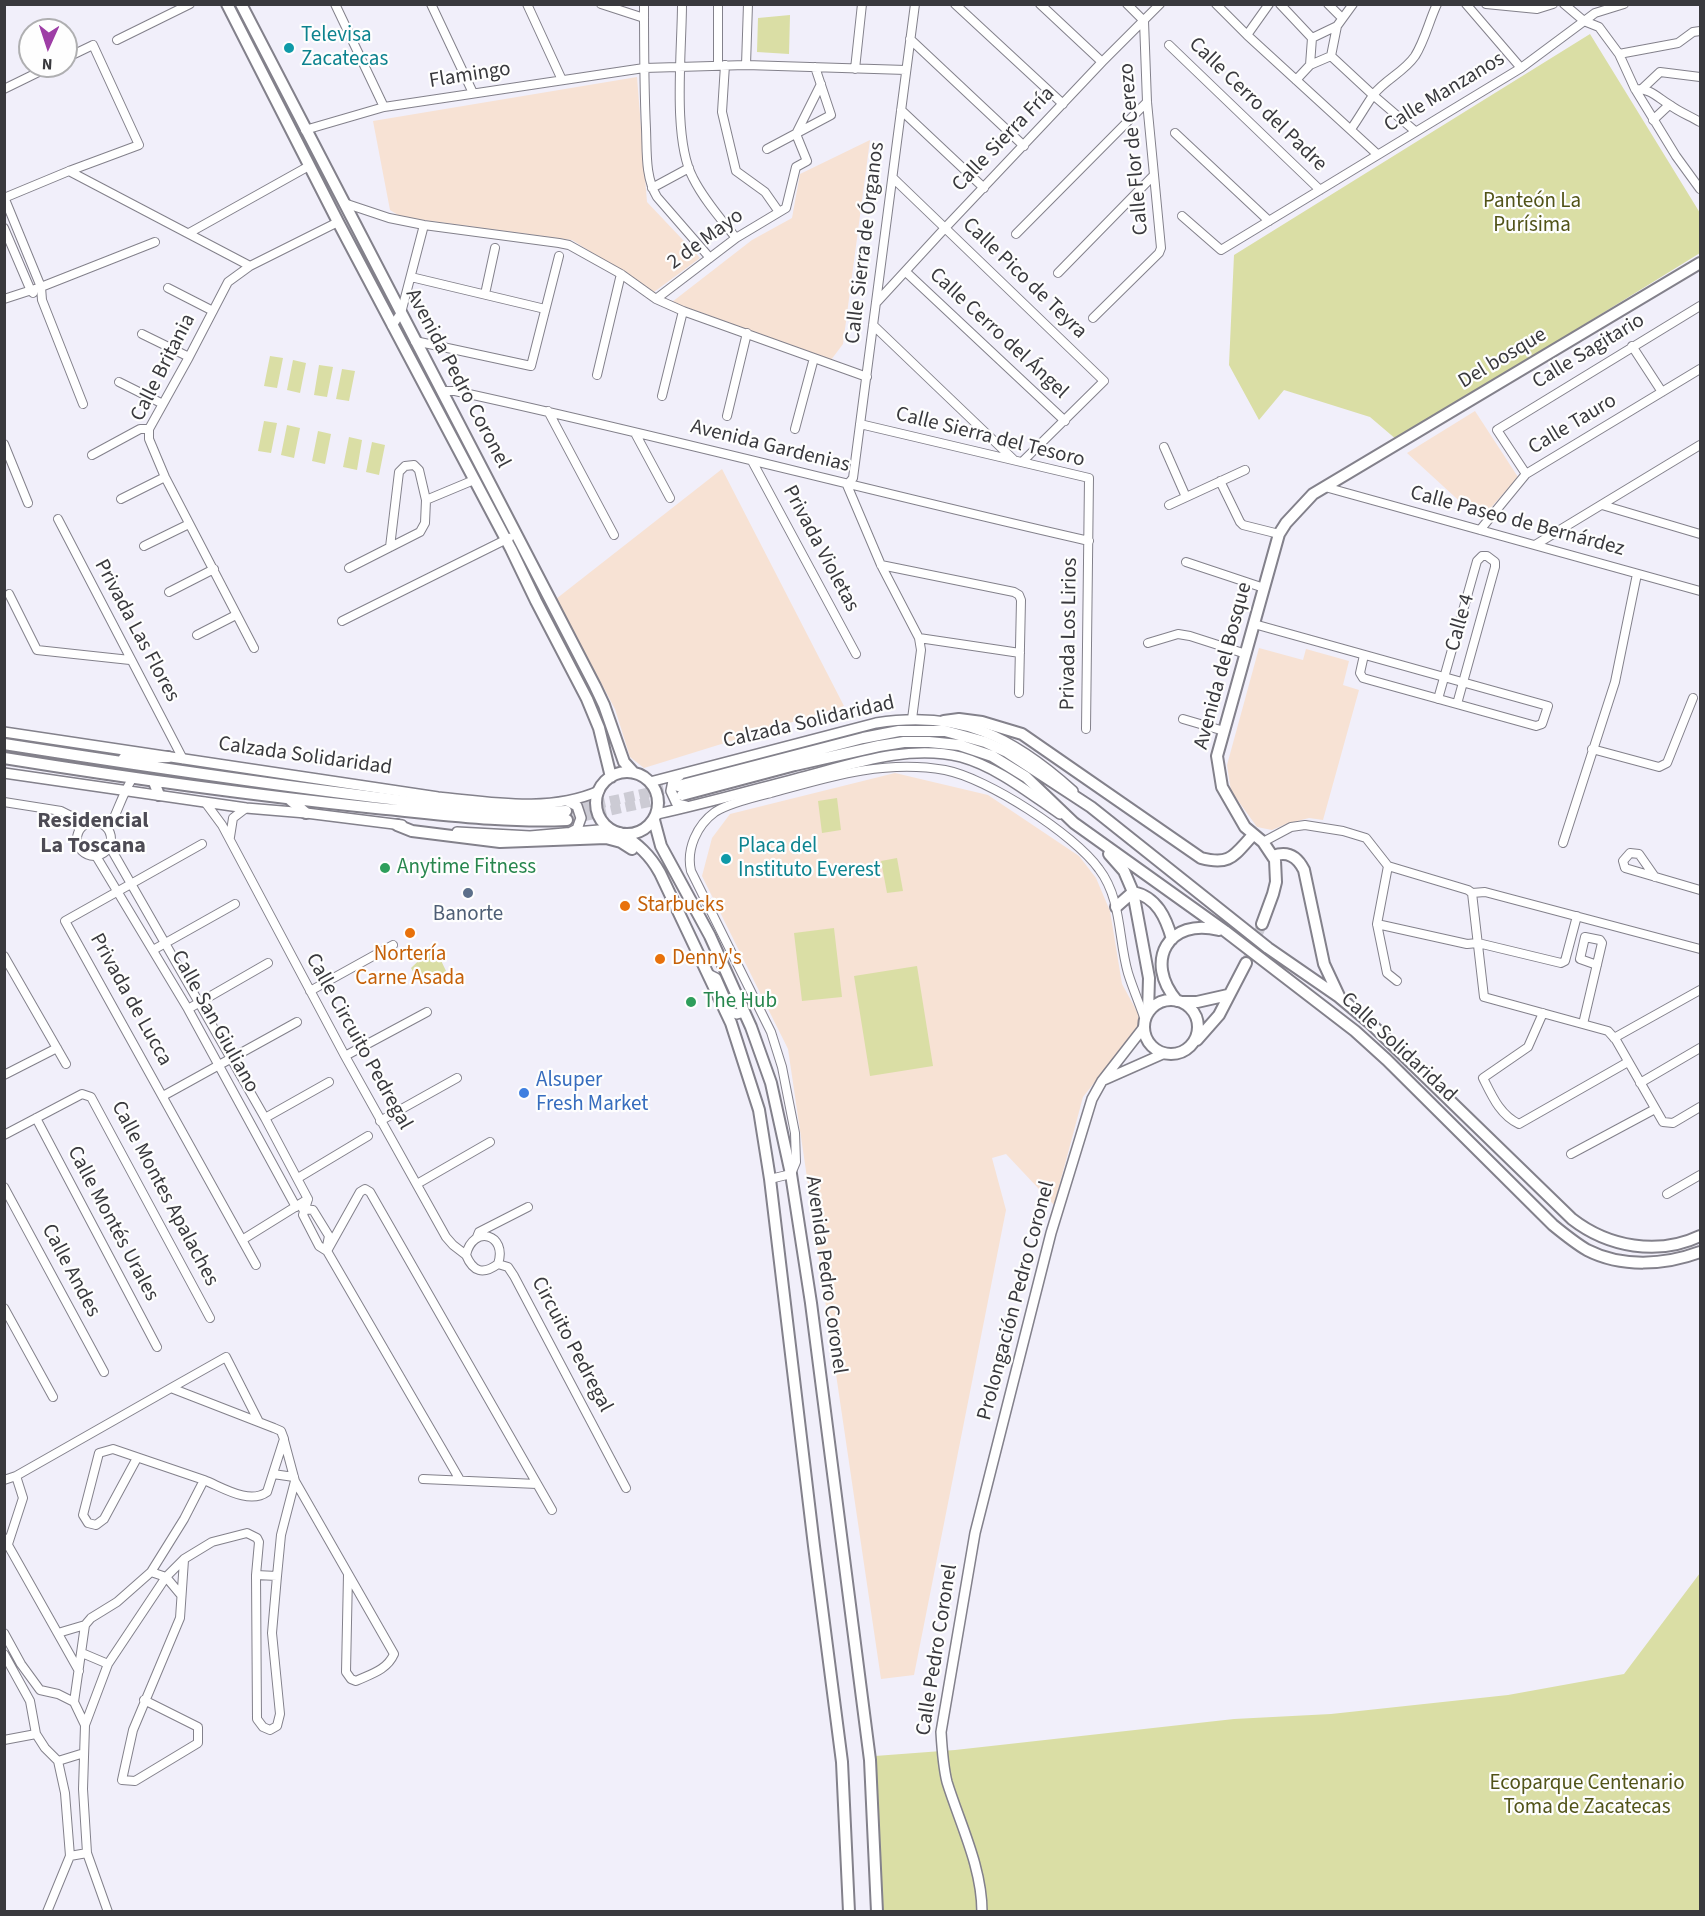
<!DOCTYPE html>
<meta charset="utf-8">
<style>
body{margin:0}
#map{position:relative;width:1705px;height:1916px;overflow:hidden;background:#f1effa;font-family:"Source Sans 3",sans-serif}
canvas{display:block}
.frame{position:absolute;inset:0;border:6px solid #39393d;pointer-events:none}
.north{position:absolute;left:18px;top:18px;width:60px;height:60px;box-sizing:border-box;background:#fefefe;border:2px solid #afafb1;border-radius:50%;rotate:183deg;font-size:16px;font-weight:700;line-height:24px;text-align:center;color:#39393d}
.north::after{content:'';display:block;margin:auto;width:21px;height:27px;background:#9e3ea6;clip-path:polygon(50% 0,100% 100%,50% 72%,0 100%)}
</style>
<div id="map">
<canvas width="1705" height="1916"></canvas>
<div class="frame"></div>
<div class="north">N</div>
</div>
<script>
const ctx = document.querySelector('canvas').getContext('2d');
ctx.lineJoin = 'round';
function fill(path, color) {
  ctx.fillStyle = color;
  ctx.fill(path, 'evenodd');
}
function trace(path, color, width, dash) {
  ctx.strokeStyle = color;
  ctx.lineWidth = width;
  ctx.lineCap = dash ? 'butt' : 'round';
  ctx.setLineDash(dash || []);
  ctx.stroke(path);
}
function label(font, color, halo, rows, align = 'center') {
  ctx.font = font + ' "Source Sans 3",sans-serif';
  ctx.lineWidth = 4.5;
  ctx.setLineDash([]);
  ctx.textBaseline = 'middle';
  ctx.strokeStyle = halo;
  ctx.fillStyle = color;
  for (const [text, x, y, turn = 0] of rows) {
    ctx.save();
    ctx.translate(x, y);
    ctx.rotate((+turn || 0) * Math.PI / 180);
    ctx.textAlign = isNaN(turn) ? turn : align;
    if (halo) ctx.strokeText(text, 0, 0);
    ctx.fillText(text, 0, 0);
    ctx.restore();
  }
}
fill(new Path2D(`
 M637,77l10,125 53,56 -46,34 -82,-52 -171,-23 -11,-7 -17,-89z
 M870,140l-27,204 -12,16 -159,-58 80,-62 40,-22 8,-44z
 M1475,411l43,66 -38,43 -73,-67z
 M722,469l122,237 -200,62 -14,-11 -15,-48 -59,-110z
 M1259,648l44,12 3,-11 43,12 -6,24 16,5 -36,130 -14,-2 -23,6 -14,6 -15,-3 -26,-36 -4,-26z
 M895,773l93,22 91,61 17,22 14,33 12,73 18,33 -1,9 -56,71 -29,108 -48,-51 -14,4 14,52 -92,465 -33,4 -93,-630 -86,-173 10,-38 18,-24z`), '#f7e2d4');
fill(new Path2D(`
 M790,15l-1,39 -32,-2 1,-34z
 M1590,34l110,179v40l-303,187 -27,-23 -86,-27 -25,30 -30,-55 5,-110z
 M270,356l13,2 -6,30 -13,-2z
 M293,360l13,3 -6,30 -13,-3z
 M319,365l14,2 -6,30 -13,-2z
 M342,369l13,2 -6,30 -13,-2z
 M264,421l13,2 -6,30 -13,-2z
 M287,425l13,3 -6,30 -13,-3z
 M318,431l13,3 -6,30 -13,-3z
 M349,437l13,3 -5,30 -14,-3z
 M372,442l13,3 -6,30 -13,-3z
 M837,798l4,32 -19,3 -4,-32z
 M897,858l6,33 -16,2 -6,-32z
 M834,928l8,69 -40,4 -8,-68z
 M434,946l13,27 -31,4 -5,-9z
 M917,966l16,100 -63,10 -16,-100z
 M1700,1573v338h-817l-8,-155 80,-6 279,-31 97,-5 177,-19 116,-21z`), '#dadea5');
trace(new Path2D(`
 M566,811l112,-25
 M567,820l114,-25
 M1246,963l16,-39`), '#cccbd4', 10, [10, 5]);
const minor = new Path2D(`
 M335,4l49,103
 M431,4l42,89
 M527,4l35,76
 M601,4l43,14
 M644,4c0,42 0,84 2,125 1,23 -1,48 11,68l53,61
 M682,4c0,46 -10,135 11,174 11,22 28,41 43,60
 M955,4l108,100
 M1040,4l62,58
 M1216,4l31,31 130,119
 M1280,4l32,34 25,-12
 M1328,4l14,14
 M1466,4l55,64
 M1486,4l51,5 16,-5
 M1564,4l20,17 15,6 20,27 16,35 41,67 24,33
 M1247,35l22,-31
 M910,39l114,107
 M117,40l73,-36
 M1169,45l151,145
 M1619,54l59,-11 15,-11 7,-1
 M1331,56l42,39 42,36
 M718,65v-61
 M725,65l-3,47 14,59 29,21 14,20
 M746,65l2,-61
 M1310,65l2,-27
 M855,69l7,-65
 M1296,80l14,-15 21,-9 6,-30 16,-22
 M1643,88l17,-16 40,5
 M4,89l47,-23
 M1635,89c15,-1 23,9 35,16 9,7 20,11 30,17
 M901,110l83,78
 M1653,120l16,-15
 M1351,129c8,-11 15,-24 23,-35 12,-15 30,-22 41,-38 10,-16 14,-35 22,-52
 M305,130l79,-23 260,-39 102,-3 160,5
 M1175,133l94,88
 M767,149l64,-34 -16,-48
 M69,171l181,95
 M893,178l211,203 -82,81
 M652,188l37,-20
 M4,197l37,90 1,13 41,104
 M4,198l65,-27 70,-26 -46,-100 -27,13
 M344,203l45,15 35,7 135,18 10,2 52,29 35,25 27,12 184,66
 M1182,216l39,34 300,-182 74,-55 29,-9
 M4,228l27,63 2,2
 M189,233l120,-67
 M1016,234l131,-132
 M906,272l159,149
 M1058,273l95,-97
 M411,277l134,32
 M168,288l45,23
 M485,294l10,-46
 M4,299l37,-12 114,-45
 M656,299l80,-61 50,-30 10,-41 11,-6 -11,-27 25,-50
 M876,303l69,-75 157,-166 58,-58
 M1093,318l66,-65 2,-5 -14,-146 -3,-81 -17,-17
 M873,325l140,134
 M392,326l9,-13 23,-88
 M142,334l47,23
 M415,341l116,25 28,-110
 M1632,346l30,46
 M597,375l24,-101
 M119,382l44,22
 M442,391h13c212,46 422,102 634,150
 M662,396l21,-85
 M548,411l66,124
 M727,416l20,-83
 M860,424l229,54 -3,251
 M795,429l19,-71
 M635,433l35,65
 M4,444l24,59
 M1164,447l22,50
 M92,455l48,-26h9
 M752,461l104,193
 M1526,474l-29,-44 203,-124
 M1220,481l20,41 3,3 36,9
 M847,485l6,-7 62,-474
 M847,485l34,80 38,73 2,12 -9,69
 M1325,487l375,104
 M121,499l44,-22
 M426,500l48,-20
 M1169,505l76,-35
 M1602,505l98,29
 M58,519l125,240
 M1480,530l46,-56 174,-105
 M1535,545l165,-100
 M144,546l45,-22
 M1186,562l78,26
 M881,565l133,27 5,3 2,5 -2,93
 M349,568l71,-36 5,-9 1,-23 -7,-30 -5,-5 -9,1 -6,6 -9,75
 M169,592l45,-23
 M9,594l28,56 93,10
 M342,621l167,-83
 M1254,624l294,82 -6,18 -6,2 -173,-48 -3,-5 4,-18
 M197,635l39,-20
 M919,638l101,15
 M1148,643l30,-9 12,2 56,18
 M254,648l-89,-171 -16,-38v-10l40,-72 39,-75 22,-16 88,-44
 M1438,699l39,-138 5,-5h5l8,6v5l-38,137
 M1183,719l41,12
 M1592,749l67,18 8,-4 26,-65
 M4,802l57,9 12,6 6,12
 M205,802l17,23 123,231 101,181 7,8 13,10
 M77 839a17 17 0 1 1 34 0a17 17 0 1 1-34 0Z
 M109,828c9,-17 13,-33 23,-49
 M230,837l3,-19 13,-10
 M1263,842l28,-15 14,-2 38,6 23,7 22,28 80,24 4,3 12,104 124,34 8,9 47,82 10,1 27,-16
 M1563,843l52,-161 22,-108
 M202,844l-137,77 191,344
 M110,847l155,271 43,81
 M96,856l92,153 108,198
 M1388,866l-11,58 10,49 10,8
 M1655,877l-16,-23 -9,-1 -7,8 2,7 75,22
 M1472,893l13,-1 215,57
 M1377,924l90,20 11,-1 83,20 4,-2 12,-45
 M153,950l82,-46
 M4,956l62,108
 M310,991l83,-46
 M188,1009l80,-46
 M1543,1013l-15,34 -45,31c9,18 17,37 36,46l109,-62
 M1583,1024l19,-81 -2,-3 -15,-3 -5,22 17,6
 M1614,1038l86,-48
 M345,1056l82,-44
 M4,1075l53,-27
 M1640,1083l60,-35
 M163,1096l134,-74
 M36,1118l121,229
 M265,1118l64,-36
 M380,1121l77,-43
 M4,1135l78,-41 9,3 119,221
 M1571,1154l84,-45
 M298,1178l70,-42
 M770,1179l21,-5 5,-12 -1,-29 -13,-66 -11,-35 -80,-161c-5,-22 6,-46 24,-59 14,-9 40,-15 56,-19 57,-16 114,-34 174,-23 42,8 129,64 154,99 23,30 19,70 29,104 5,16 12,32 17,47
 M417,1184l73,-42
 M4,1187l100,185
 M1667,1194l33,-19
 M308,1199l-5,16 16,31 8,5 133,229
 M303,1209l10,1 16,26 -2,10
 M477,1237l2,-5 49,-25
 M242,1240l66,-41
 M327,1251l33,-59 5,-3 5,3 182,318
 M466,1255c7,-31 42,-21 32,9
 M466,1255c7,17 17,20 32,9
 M498,1264l10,3 6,9 112,212
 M4,1308l49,89
 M137,1458l-33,61 -8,6 -8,-2 -5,-8 16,-62 14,-4 91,31
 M273,1474l21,3
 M16,1476l155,-88
 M423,1479l114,5
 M4,1480l12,-4 7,22 -15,46
 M295,1481l99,173c-7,16 -23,20 -38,27l-5,-2 -5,-7 2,-98
 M4,1538l75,133
 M151,1572l15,5 15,18
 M256,1575l1,144 6,8 7,3 7,-4 3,-12 -8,-81 5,-57
 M4,1633l17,31 19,26 18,4 16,8 11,23 -2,64 4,64 21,59
 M58,1633l27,-8
 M82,1653l26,11
 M4,1654l26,47 6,33 9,14 13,13 7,32 5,63 -23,56
 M144,1700l54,27v16l-63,38 -13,-1 11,-50 47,-112 4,-58
 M74,1702l11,-77 6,-7 26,-16 34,-30 33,-53 20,-39c18,7 45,25 63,12l17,-53 -3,-8 -7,-3 -103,-40 55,-31 33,65
 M85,1725l23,-61 58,-87 18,-18 28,-17 35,-9 10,5 2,4 -3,33 21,1 4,-41 14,-54 -11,-41
 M4,1740l32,-6
 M58,1761l26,-8
 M70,1856l17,-3`);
const tertiary = new Path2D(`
 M4,732l434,65c53,5 111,16 161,-6
 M4,773l242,35 60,5 96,12
 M680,775l-7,6 -2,10 6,13 9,2
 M650,782l226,-59c84,-13 136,13 197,68
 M567,801l10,5 4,12 -4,11 -6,3
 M657,814c46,-10 92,-23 138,-35 52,-13 112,-36 166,-22 36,10 68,36 99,57
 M457,832l73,4 80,-7
 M708,974l8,4 15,34 6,2 4,-1 2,-7
 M1104,1080l61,-27
 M982,1912c0,-45 -22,-88 -35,-130 -4,-16 -5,-33 -6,-50l34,-199 76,-300 41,-134 10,-18 42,-54`);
const secondary = new Path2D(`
 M227,4l111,218 173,327 25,52 51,98 12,29 12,49
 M241,4l354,682 9,19 20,57 10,11
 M944,721l15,-2 23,3 40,12 179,124c30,8 33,-3 52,-23
 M4,744c121,19 241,37 362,52 67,8 133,20 200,15
 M4,758c124,20 247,37 372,50 64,6 127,15 191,12
 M124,758l44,-1
 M596 803a31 31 0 1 1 62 0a31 31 0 1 1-62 0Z
 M154,782l5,13
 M678,786l185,-48 36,-7h46l40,11 22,10 84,55 177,141 71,49 30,25 203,197c36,28 86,37 128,17
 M682,795l113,-30 84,-19 25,-4h25l30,3 33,11 34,21 48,46 151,108 130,100 32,29 166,165c11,9 22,18 34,25 35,18 78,15 113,2
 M289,799l17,14
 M654,820l7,26 49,90 41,91 20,56 20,91 20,129 59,457 7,152
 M397,825l15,6 88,11 106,-4 15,4 11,7
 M620,833c18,11 30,22 40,40l71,150 28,87 11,69 44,367 28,216 7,150
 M1109,854l15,17 9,21 16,86 -1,35
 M1273,856c14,-5 24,0 31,14l20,94 15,32
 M1116,907l17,-15c24,5 33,26 39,47
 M1262,924l11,-30 3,-12 -1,-22 -12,-18 -18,-15 -23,-40 -5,-31 62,-222 7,-11 27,-29 387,-231
 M1144 1027a27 27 0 1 1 54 0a27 27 0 1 1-54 0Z
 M1177,1001c-34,-40 -8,-84 42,-71
 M1182,1002h15l31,-7
 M1197,1040l22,-25 27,-52`);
trace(minor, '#83818b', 10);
trace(tertiary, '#83818b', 12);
trace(secondary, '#83818b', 14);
trace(minor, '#fff', 8);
trace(tertiary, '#fff', 9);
trace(secondary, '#fff', 10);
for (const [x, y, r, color] of [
 [289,48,6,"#0f9aa8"],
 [726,859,6,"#0f9aa8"],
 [385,868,6,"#2e9e5b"],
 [468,893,6,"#5c6f8a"],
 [625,906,6,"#e8710a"],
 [410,933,6,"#e8710a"],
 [660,959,6,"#e8710a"],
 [691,1002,6,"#2e9e5b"],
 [524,1093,6,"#3f7fe0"]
]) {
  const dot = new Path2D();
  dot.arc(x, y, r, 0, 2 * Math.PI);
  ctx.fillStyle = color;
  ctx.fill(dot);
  trace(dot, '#fefefe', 2);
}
label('21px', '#0d838f', '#fefefe', [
 ["Televisa",301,36],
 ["Zacatecas",301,60],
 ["Placa del",738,847],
 ["Instituto Everest",738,871]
], 'left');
label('21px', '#39393d', '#fefefe', [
 ["Flamingo",470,76,-9],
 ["Calle Manzanos",1445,93,-31],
 ["Calle Cerro del Padre",1257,105,44],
 ["Calle Sierra Fría",1004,140,-46],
 ["Calle Flor de Cerezo",1135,149,-95],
 ["2 de Mayo",706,240,-36],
 ["Calle Sierra de Órganos",866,243,-83],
 ["Calle Pico de Teyra",1024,279,44],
 ["Calle Cerro del Ángel",998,334,43],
 ["Calle Sagitario",1589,352,-31],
 ["Del bosque",1503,359,-31],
 ["Calle Britania",164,368,-63],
 ["Avenida Pedro Coronel",457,379,62],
 ["Calle Tauro",1573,425,-31],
 ["Calle Sierra del Tesoro",990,438,14],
 ["Avenida Gardenias",770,447,14],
 ["Calle Paseo de Bernárdez",1517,522,15],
 ["Privada Violetas",820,549,62],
 ["Calle 4",1461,623,-74],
 ["Privada Las Flores",136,631,62],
 ["Privada Los Lirios",1070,634,-89],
 ["Avenida del Bosque",1224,666,-75],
 ["Calzada Solidaridad",809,723,-13],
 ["Calzada Solidaridad",305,757,8],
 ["Privada de Lucca",130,1000,61],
 ["Calle San Giuliano",214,1022,61],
 ["Calle Circuito Pedregal",358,1042,61],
 ["Calle Solidaridad",1398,1048,43],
 ["Calle Montes Apalaches",164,1194,62],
 ["Calle Montés Urales",112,1224,62],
 ["Calle Andes",70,1271,62],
 ["Avenida Pedro Coronel",825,1275,82],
 ["Prolongación Pedro Coronel",1017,1301,-75],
 ["Circuito Pedregal",571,1345,62],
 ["Calle Pedro Coronel",938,1650,-81]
]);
label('21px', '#515318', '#fefefe', [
 ["Panteón La",1532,202],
 ["Purísima",1532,226],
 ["Ecoparque Centenario",1587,1784],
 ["Toma de Zacatecas",1587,1808]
]);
label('21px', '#27864d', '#fefefe', [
 ["Anytime Fitness",397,868],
 ["The Hub",703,1002]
], 'left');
label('21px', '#c56008', '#fefefe', [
 ["Starbucks",637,906],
 ["Nortería",410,955,"center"],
 ["Carne Asada",410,979,"center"],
 ["Denny's",672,959]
], 'left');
label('21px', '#4e5e75', '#fefefe', [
 ["Banorte",468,915]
]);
label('21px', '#366cbe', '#fefefe', [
 ["Alsuper",536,1081],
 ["Fresh Market",536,1105]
], 'left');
label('bold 22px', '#4d4b54', '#fefefe', [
 ["Residencial",93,822],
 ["La Toscana",93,847]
]);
</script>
